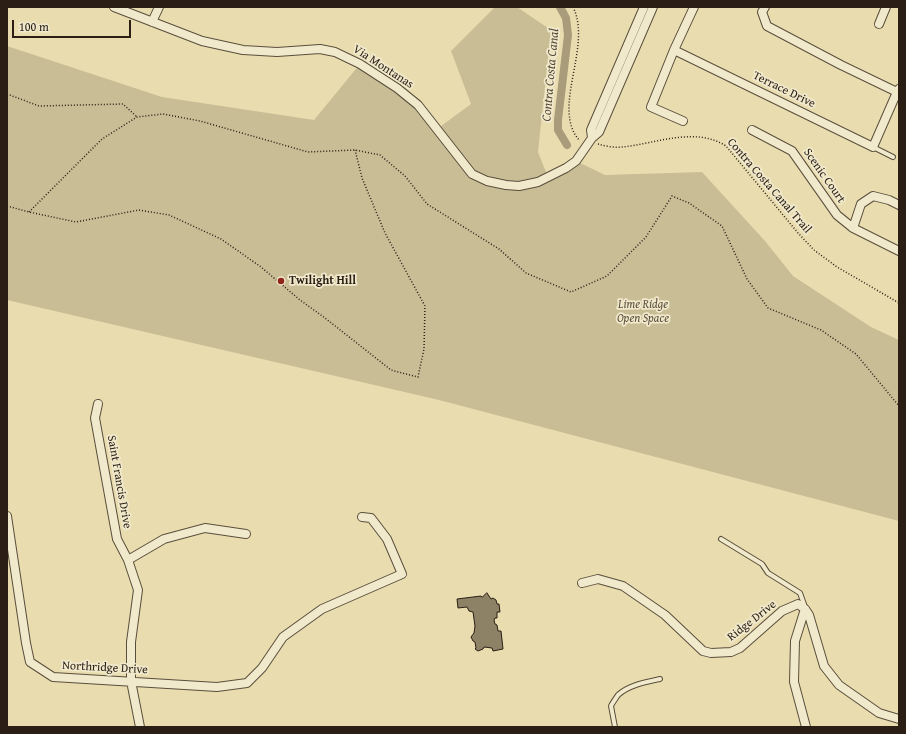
<!DOCTYPE html>
<style>
body{margin:0}
#map{position:relative;width:906px;height:734px;overflow:hidden;background:#e9ddb0;font-family:"Gentium Book Plus",serif}
canvas{display:block}
.frame{position:absolute;inset:0;border:8px solid #2a1e15;pointer-events:none}
.scale{position:absolute;left:12px;top:20px;width:119px;height:18px;box-sizing:border-box;border:2px solid #2a1e15;border-top:0;padding-left:5px;font-size:12px;line-height:14px;white-space:nowrap;color:#2a1e15;-webkit-text-stroke:3px #f1e9cc;paint-order:stroke}
</style>
<div id="map">
<canvas width="906" height="734"></canvas>
<div class="frame"></div>
<div class="scale">100 m</div>
</div>
<script>
const ctx = document.querySelector('canvas').getContext('2d');
ctx.lineJoin = 'round';
function fill(path, color) {
  ctx.fillStyle = color;
  ctx.fill(path, 'evenodd');
}
function trace(path, color, width, dash) {
  ctx.strokeStyle = color;
  ctx.lineWidth = width;
  ctx.lineCap = dash ? 'butt' : 'round';
  ctx.setLineDash(dash || []);
  ctx.stroke(path);
}
function label(font, color, halo, rows, align = 'center') {
  ctx.font = font + ' "Gentium Book Plus",serif';
  ctx.lineWidth = 3.5;
  ctx.setLineDash([]);
  ctx.textBaseline = 'middle';
  ctx.strokeStyle = halo;
  ctx.fillStyle = color;
  for (const [text, x, y, turn = 0] of rows) {
    ctx.save();
    ctx.translate(x, y);
    ctx.rotate((+turn || 0) * Math.PI / 180);
    ctx.textAlign = isNaN(turn) ? turn : align;
    if (halo) ctx.strokeText(text, 0, 0);
    ctx.fillText(text, 0, 0);
    ctx.restore();
  }
}
fill(new Path2D(`
 M495,7h22l34,23 -13,122 10,25 28,-16 29,14 97,-3 63,69 28,35 78,51 28,13v181l-460,-121 -432,-100v-254l155,51 152,23 46,-56 37,24 40,41 34,-25 -20,-53z`), '#c9bd96');
trace(new Path2D(`
 M560,7l6,11 2,17 -10,85v10l9,15`), '#a89c7b', 8);
const building = new Path2D(`
 M487,593l4,6 2,-1 3,2 1,4h2l1,8h-3v6h-2l-1,2 1,4 2,1 1,6h3l2,18 -10,2 -1,-3 -8,-1 -1,2 -5,2 -3,-2 1,-1 -1,-6 -2,-1 -2,-4 3,-4 1,-7 -2,-14 -4,-1 -2,-4 -9,1 -1,-9 24,-3 1,1z`);
fill(building, '#8d8166');
trace(building, '#2a1e15', 1);
const service = new Path2D(`
 M873,147l20,10
 M721,539l41,25 6,9 32,20 5,14
 M615,727l-4,-21c2,-4 5,-8 7,-11 11,-10 28,-13 42,-16`);
const minor = new Path2D(`
 M114,7l88,34 41,9 34,2 43,-3 15,3 25,12 37,24 21,17 54,69 15,7 19,4 13,1 19,-4 28,-14 10,-7 16,-23
 M644,7l-53,123 1,8 7,-6 54,-125
 M765,7l-3,5 5,14 74,39 56,27 2,-3
 M152,22l7,-15
 M879,24l7,-17
 M674,50l199,97 24,-55
 M683,121l-32,-14 23,-57 20,-43
 M752,130l40,21 45,64 16,13 46,23
 M853,228l8,-24 12,-8 16,4 10,5
 M98,404l-3,14 22,121 11,21 10,30 -7,52v39l9,46
 M7,516l19,127 4,19 23,15 164,10 30,-4 15,-15 21,-31 39,-28 80,-35 -15,-35 -16,-21 -9,-1
 M128,560l36,-21 41,-11 41,6
 M582,583l16,-4 25,7 42,29 38,36 8,2 20,-1 9,-4 42,-37 16,-7 7,5 4,6 15,51 15,19 40,28 20,6
 M805,609l-10,32 -1,41 12,45`);
trace(service, '#5a4e3c', 6);
trace(minor, '#5a4e3c', 10);
trace(new Path2D(`
 M573,7c20,40 -23,102 7,134
 M7,94l32,12 84,-2 14,13
 M598,144c7,2 16,4 24,3 33,-3 73,-21 104,-1l72,87 16,17 23,17 62,36
 M7,206l22,6 47,10 63,-12 30,5 52,24 40,28 39,33 25,18 66,52 27,7 6,-28 1,-43 -40,-73 -23,-55 -7,-28
 M29,212l73,-73 35,-22 26,-3 37,7 108,31 47,-2 25,5 25,21 22,28 72,45 27,24 45,19 36,-16 39,-39 26,-41 17,7 33,23 25,53 21,29 53,22 35,24 43,52`), '#2a1e15', 1.5, [1, 2]);
trace(service, '#f1e9cc', 4);
trace(minor, '#f1e9cc', 8);
for (const [x, y, r, color] of [
 [281,281,4,"#8f2418"]
]) {
  const dot = new Path2D();
  dot.arc(x, y, r, 0, 2 * Math.PI);
  ctx.fillStyle = color;
  ctx.fill(dot);
  trace(dot, '#f1e9cc', 1.5);
}
label('12px', '#2a1e15', '#f1e9cc', [
 ["Via Montanas",383,67,33],
 ["Terrace Drive",784,90,26],
 ["Scenic Court",824,176,55],
 ["Contra Costa Canal Trail",769,186,49],
 ["Saint Francis Drive",119,482,80],
 ["Ridge Drive",752,621,-38],
 ["Northridge Drive",105,668,3]
]);
label('bold 12px', '#2a1e15', '#f1e9cc', [
 ["Twilight Hill",289,281]
], 'left');
label('italic 12px', '#5a4e3c', '#f1e9cc', [
 ["Lime Ridge",643,305],
 ["Open Space",643,319]
]);
label('italic 13px', '#564a39', '#f1e9cc', [
 ["Contra Costa Canal",551,75,-85]
]);
</script>
